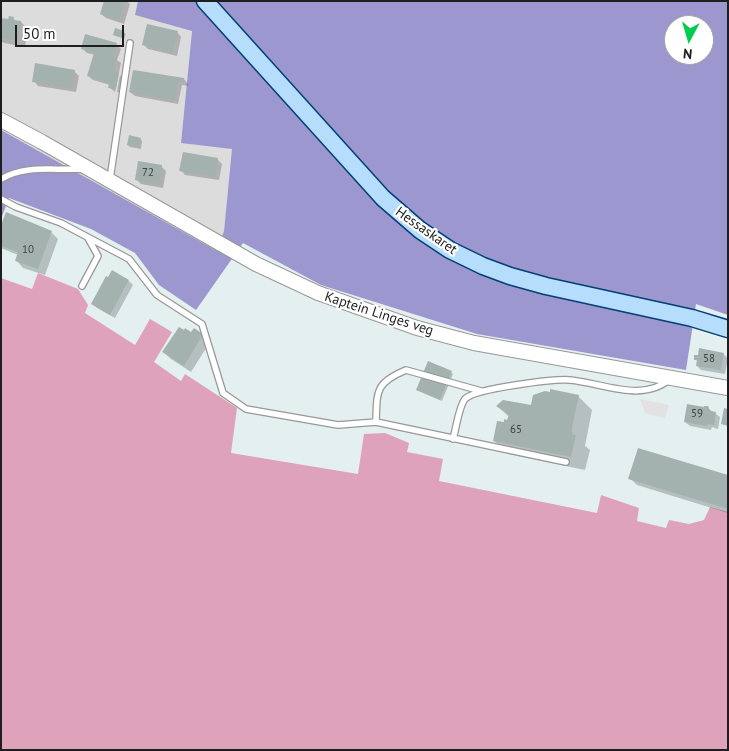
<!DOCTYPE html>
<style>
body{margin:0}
#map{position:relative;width:729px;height:751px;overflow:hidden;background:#e4efef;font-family:"PT Sans",sans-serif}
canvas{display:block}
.frame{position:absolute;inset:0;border:2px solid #1e1e1e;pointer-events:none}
.north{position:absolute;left:664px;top:15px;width:50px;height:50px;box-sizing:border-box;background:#fff;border:1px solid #a5a5a5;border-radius:50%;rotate:186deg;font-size:14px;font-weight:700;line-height:20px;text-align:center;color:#1e1e1e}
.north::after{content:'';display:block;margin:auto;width:18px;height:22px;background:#00cc4e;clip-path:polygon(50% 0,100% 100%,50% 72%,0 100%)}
.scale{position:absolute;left:15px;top:25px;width:109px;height:22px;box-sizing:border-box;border:2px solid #1e1e1e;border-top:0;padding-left:6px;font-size:15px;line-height:18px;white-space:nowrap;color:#1e1e1e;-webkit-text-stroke:4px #fff;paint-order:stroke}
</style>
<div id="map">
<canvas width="729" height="751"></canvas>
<div class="frame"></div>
<div class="north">N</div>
<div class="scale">50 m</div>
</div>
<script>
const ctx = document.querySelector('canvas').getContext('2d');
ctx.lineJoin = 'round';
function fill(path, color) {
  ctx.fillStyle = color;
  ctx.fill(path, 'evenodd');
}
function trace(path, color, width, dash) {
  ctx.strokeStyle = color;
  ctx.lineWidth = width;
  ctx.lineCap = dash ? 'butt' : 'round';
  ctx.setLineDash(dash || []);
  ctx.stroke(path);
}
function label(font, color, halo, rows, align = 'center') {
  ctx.font = font + ' "PT Sans",sans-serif';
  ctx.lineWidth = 4.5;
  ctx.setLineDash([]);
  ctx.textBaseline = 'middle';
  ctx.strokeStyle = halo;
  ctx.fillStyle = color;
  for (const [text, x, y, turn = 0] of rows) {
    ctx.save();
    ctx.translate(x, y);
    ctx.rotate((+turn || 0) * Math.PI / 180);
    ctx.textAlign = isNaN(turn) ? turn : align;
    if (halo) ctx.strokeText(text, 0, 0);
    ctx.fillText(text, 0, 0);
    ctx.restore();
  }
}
fill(new Path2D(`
 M1,1h137l-3,14 57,15 -11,112 52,6 -9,83 -7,21 -216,-122z`), '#dbdcdb');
fill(new Path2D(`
 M138,1h590v314l-32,-11 -10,66 -209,-36 -156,-49 -78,-42 -47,67 -37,-25 -24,-32 -44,-24 -82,-31 -8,21v-89l216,121 7,-20 8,-82 -51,-6 11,-112 -57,-16zM674,25h30v30h-30z`), '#9c97cf');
fill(new Path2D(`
 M640,399l29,6 -4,13 -20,-5z`), '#e2e2e2');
fill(new Path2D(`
 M38,273l40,16 10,16 -3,8 50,32 15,-26 22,13 -18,30 27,19 4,-7 52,34 -6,45 127,21 6,-40 21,-1 24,10 -2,9 36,7 -4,22 158,32 4,-18 38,13 -2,13 29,7 3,-8 20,4 15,-4 6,-13 18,5v238h-727v-472l31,11z`), '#dea3ba');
fill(new Path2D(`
 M105,1h22l3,3 -6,20 -18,-6 -5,-4z
 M13,18l3,4h5l7,7 -3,18 -21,-4 -3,-2v-22l8,1z
 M124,32l2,2 -2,5 -9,-4z
 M177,32l4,5 -4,19 -29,-7 -4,-4z
 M116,44l5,5 -4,11 4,3 -6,29 -6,-5 1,-2 -17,-5 -5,-4 7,-21 -8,-2 -5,-5z
 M74,71l5,5 -3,16 -38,-6 -4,-5z
 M120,75l3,3 -3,15 -3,-1z
 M184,79l4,5v2l-6,-1 -4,19 -43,-8 -5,-4z
 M140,139l2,2 -1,8 -11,-2 -2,-2z
 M217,159l5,5 -3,16 -34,-5 -4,-5z
 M161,166l5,5 -3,17 -22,-4 -5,-5z
 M1,229l50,3 7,7 -13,36 -22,-7 -7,-8 2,-5 -17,-7z
 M129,281l4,4 -18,33 -18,-10 -5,-5z
 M191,334l12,1 7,7 -19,30 -20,-13 -7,-7z
 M723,354l5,4 -3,16 -24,-4 -4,-4 1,-4 -3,-3z
 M451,372l2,2 -11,27 -25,-11z
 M578,396l14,14 -7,36 5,4 -5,20 -77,-16 -14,-13 11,-17 3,-2 1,-5 -11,-11 34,1z
 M708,408l12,9 -2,12 -6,-2 -1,3 -21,-4 -5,-4z
 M728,476v37l-91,-28 -7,-7z`), '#0003');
fill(new Path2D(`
 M104,1h21l-6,19 -19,-6z
 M9,16l5,1 -1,3 8,1 -3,19 -17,-2v-20l7,1z
 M147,24l31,7 -6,21 -30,-7z
 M115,28l9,3 -2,7 -9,-3z
 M85,34l32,9 -4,13 4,1 -4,14 6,2 -3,16 -8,-1 1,-5 -22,-7 7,-23 -13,-4z
 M35,63l40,7 -3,18 -40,-6z
 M133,70l51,8v4l-6,-1 -4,19 -45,-8z
 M129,135l12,3 -2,9 -12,-2z
 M183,152l35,6 -3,18 -36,-5z
 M138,161l24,4 -3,19 -24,-4z
 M6,212l46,19 -14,38 -23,-8 3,-9 -17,-6v-21z
 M112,270l17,10 -19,35 -19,-11 15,-28 2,1z
 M179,327l5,3 1,-2 6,4 3,-4 9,6 -19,32 -22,-14z
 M699,348l25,5 -3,17 -25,-4 1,-6h-3v-5h4z
 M428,361l24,10 -12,29 -24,-10z
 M550,389l29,6 -7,32v7l4,1 -5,22 -78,-16 4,-20 7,1v-3l3,1 2,-5 -13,-9 7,-6 28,5 2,-10 12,-4 5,1z
 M687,404l17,3v-1h4l2,5 6,1 -2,13 -6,-1 -1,2 -23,-4z
 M724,408l4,1v17l-7,-2z
 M638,448l90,27v34l-100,-30z`), '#a3b1af');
const service = new Path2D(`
 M1,179c26,-15 54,-8 82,-10
 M110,179l20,-136
 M1,199l15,8 45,16 68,36 28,36 45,29 21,69 23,16 92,16 38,-3
 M82,286l16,-30 -10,-18
 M481,391l-75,-21c-31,13 -29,21 -30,52l190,40
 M453,439c3,-10 6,-33 12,-40 10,-11 90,-20 105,-19 33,3 72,23 100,-1`);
const tertiary = new Path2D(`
 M1,120l41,22 214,122 62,29 99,35 57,15 254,45`);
const secondary = new Path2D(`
 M205,1l178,197 37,32 30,20 33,16 27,10 36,10 146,32 36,11`);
trace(service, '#989898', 8);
trace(tertiary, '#989898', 16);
trace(secondary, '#023e77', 19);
trace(service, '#fff', 5.5);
trace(tertiary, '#fff', 14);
trace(secondary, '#b6ddfb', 16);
label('11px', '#3f4342', null, [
 ["72",148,173],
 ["10",28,250],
 ["58",709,359],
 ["59",697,414],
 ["65",516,430]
]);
label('14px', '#1e1e1e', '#fff', [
 ["Hessaskaret",426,231,35],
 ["Kaptein Linges veg",379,314,18]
]);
</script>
